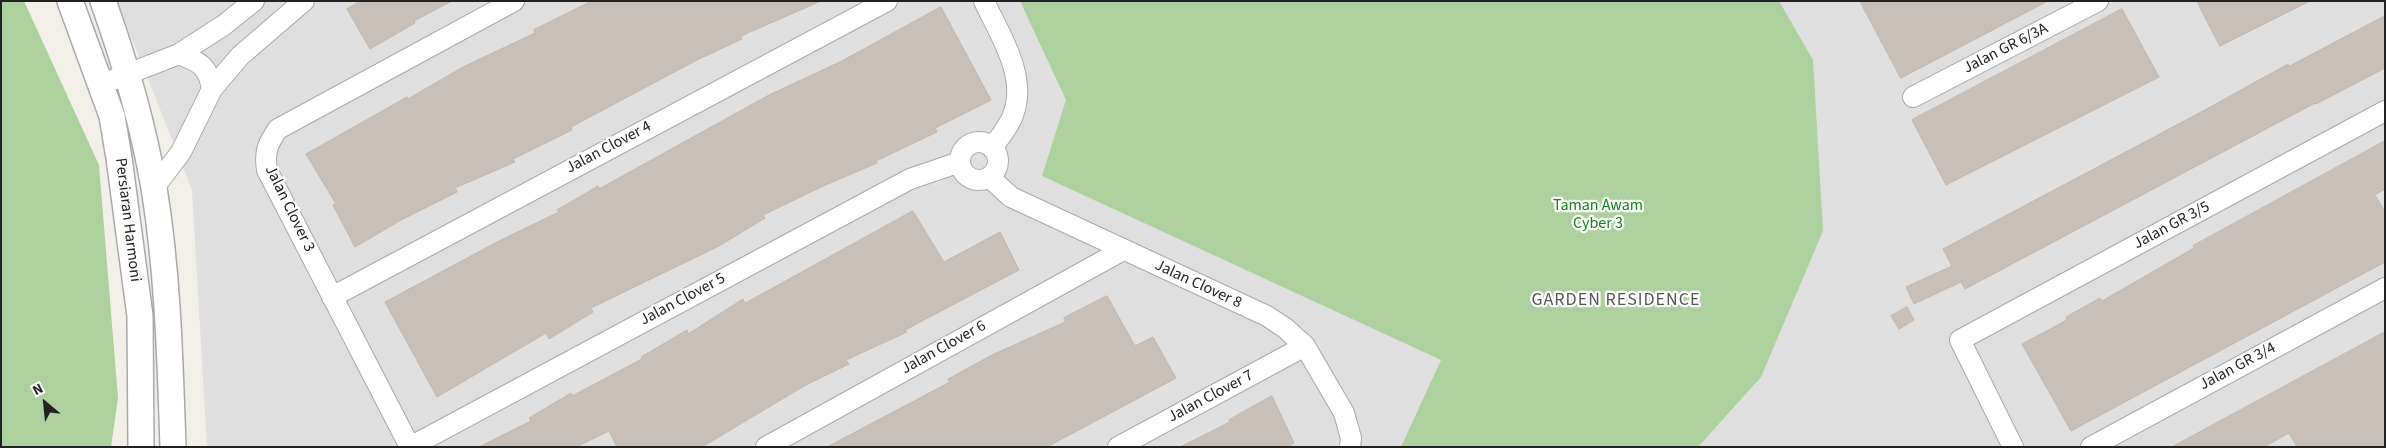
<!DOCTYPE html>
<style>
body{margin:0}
#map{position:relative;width:2386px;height:448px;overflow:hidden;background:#f2efe9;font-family:"Source Sans 3",sans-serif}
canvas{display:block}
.frame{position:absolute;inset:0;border:2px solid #222;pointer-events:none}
.north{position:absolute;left:20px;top:378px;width:50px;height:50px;-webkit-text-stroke:4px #fff;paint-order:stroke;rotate:332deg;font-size:14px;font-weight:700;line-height:20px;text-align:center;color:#222}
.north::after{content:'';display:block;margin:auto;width:18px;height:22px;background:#222;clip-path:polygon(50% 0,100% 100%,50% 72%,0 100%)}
</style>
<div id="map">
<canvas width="2386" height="448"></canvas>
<div class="frame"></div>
<div class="north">N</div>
</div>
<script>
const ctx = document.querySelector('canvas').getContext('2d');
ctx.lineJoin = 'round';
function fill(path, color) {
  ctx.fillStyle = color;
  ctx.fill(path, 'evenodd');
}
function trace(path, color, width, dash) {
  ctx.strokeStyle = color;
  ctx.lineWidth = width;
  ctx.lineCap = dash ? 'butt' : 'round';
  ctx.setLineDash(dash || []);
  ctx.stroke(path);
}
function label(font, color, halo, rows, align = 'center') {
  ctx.font = font + ' "Source Sans 3",sans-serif';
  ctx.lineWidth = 4.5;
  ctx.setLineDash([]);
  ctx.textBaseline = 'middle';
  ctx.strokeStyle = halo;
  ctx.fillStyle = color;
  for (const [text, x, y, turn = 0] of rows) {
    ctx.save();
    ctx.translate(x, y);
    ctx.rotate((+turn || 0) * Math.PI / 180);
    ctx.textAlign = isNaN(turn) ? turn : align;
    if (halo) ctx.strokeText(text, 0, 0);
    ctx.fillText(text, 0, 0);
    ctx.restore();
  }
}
fill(new Path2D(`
 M117,1h2268v446h-2178l-15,-257z`), '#e0dfdf');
fill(new Path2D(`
 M1,1h23l75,164 19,233 -7,49h-110z
 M1020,1h759l34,59 10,171 -62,146 -63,70h-297l40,-87 -399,-184 24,-76z`), '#add19e');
const building = new Path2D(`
 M361,1h91l-38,20 1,2 -45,26 -23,-40z
 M592,1h229l-80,35 1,3 -45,21 -126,67 1,3 -59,29 2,3 -60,26 2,4 -56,28 -46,27 -22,-42 3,-1 -30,-50 101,-57 1,2 55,-32 72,-34 -1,-3z
 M1860,1h188l-147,77z
 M2197,1h113l-90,45z
 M941,7l50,93 -56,28 2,4 -61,29 1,2 -56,24 -58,28 2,3 -46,28 -128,62 2,4 -44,27 -3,-6 -109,64 -52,-95 114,-61 60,-29 -2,-2 41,-24 1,3 170,-94 73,-34z
 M2122,9l37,68 -213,108 -34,-65z
 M2385,16v52l-69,36 -1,-1 -350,186 -4,-7 -47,22 -8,-17 46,-21 -9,-17 260,-138 85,-47 1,2z
 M2385,141v48l-10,6 10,17v50l-314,169 -49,-87 45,-24 -1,-3 34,-19 2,3 92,-53 -1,-2z
 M913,211l31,51 56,-30 19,38 -114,60 2,2 -61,28 3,4 -45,22 -102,61h-85l-8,-16 -33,16h-97l52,-26 -2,-3 42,-25 1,3 70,-37 -1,-2 46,-27 1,4 55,-35 2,4z
 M1107,296l28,50 18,-9 23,41 -129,69h-220l123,-65 -2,-3 44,-24 73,-33 -1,-4z
 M1907,307l7,13 -15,9 -8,-13z
 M2385,332v115h-88l-8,-14 -25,14h-92z
 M1272,396l22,47 -7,4h-107l50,-25 -1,-2z`);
fill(building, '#c7bfb8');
trace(building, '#c4b6ab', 1);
const minor = new Path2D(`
 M514,1l-236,128c-10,14 -14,23 -11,41l143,277 500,-268 50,-17
 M984,1c16,34 44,76 29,114 -4,12 -14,23 -21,33
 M179,54c20,8 29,11 33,35
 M102,84l77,-30 45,-29 30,-24
 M1913,97l185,-96
 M960 161a19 19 0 1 1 38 0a19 19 0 1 1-38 0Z
 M989,177l22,20 256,119 18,12 20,18 39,67 7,25 -1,9
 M154,188l27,-36 31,-63 28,-33 64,-55
 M332,297l555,-296
 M766,447l357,-197
 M1118,447l187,-101
 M2013,447l-53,-107 425,-229
 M2091,447l294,-159`);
const tertiary = new Path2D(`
 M70,1l42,115 7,42 21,158 1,131
 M103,1c22,61 40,123 51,187 14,86 16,172 19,259`);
trace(minor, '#a9a9a9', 22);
trace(tertiary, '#a9a9a9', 28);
trace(minor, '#fff', 20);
trace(tertiary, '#fff', 25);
label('16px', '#222', '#fff', [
 ["Jalan GR 6/3A",2006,49,-27],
 ["Jalan Clover 4",609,148,-28],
 ["Jalan Clover 3",289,209,64],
 ["Persiaran Harmoni",127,220,83],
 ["Jalan GR 3/5",2172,226,-28],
 ["Jalan Clover 8",1198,285,25],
 ["Jalan Clover 5",683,300,-28],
 ["Jalan Clover 6",944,348,-29],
 ["Jalan GR 3/4",2238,367,-28],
 ["Jalan Clover 7",1211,397,-28]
]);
label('16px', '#0c8416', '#fff', [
 ["Taman Awam",1598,206],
 ["Cyber 3",1598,224]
]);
ctx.letterSpacing = '1px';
label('18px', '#555', '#fff', [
 ["GARDEN RESIDENCE",1616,301]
]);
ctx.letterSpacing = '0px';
</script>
